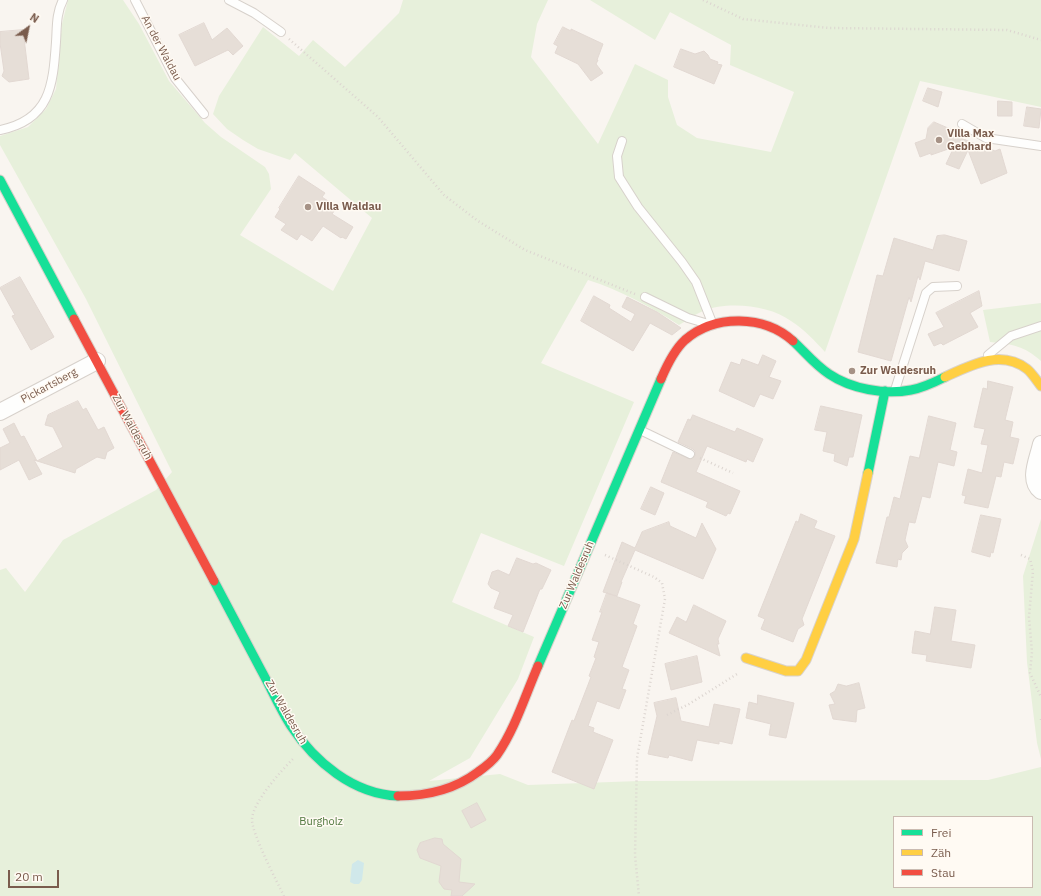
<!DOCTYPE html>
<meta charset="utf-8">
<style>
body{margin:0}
#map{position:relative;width:1041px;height:896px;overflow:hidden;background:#f9f5f0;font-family:"IBM Plex Sans",sans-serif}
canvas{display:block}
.legend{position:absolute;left:893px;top:816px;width:140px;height:72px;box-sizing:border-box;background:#fffaf3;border:1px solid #cabbb1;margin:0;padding:5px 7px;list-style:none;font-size:12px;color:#7a5c4d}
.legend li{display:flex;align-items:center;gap:8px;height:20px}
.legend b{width:20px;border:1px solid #cabbb1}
.north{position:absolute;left:8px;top:8px;width:40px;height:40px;-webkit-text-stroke:3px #fffaf3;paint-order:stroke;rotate:33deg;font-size:11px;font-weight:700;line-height:16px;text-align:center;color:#7a5c4d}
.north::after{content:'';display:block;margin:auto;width:14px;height:18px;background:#7a5c4d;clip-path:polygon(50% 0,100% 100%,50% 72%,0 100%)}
.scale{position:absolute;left:8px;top:870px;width:51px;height:18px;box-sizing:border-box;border:2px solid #7a5c4d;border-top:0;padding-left:5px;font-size:12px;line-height:14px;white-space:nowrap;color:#7a5c4d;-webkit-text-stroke:3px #fffaf3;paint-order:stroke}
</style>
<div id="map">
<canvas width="1041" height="896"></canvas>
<ul class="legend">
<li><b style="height:5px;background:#16e098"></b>Frei</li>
<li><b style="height:5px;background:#ffcf43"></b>Zäh</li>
<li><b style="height:5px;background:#f24e42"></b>Stau</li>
</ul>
<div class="north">N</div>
<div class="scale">20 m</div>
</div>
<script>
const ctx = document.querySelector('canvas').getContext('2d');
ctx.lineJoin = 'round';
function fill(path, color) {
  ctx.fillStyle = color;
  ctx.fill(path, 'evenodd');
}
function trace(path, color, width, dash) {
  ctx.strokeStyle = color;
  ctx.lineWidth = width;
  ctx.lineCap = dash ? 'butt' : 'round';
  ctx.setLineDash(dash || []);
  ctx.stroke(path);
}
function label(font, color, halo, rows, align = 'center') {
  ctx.font = font + ' "IBM Plex Sans",sans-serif';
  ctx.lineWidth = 3;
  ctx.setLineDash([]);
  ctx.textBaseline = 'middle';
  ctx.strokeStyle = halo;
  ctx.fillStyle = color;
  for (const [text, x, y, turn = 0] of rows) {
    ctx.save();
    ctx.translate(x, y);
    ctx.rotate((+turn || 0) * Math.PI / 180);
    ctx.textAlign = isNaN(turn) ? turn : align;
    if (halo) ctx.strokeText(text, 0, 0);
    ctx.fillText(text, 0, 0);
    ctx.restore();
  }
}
fill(new Path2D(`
 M68,0h55l16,24 30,57 36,42 16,14 44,30 4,7 2,15 -31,46 93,56 39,-73 -77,-65 -5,7 -32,-11 -15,-9 -16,-11 -14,-15 6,-18 44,-69 36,29 14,-16 32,27 54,-54 4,-13h145l-11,24 -6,33 67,87 37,-80 33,16v17l9,28 20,13 74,14 23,-60 -64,-27 1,-20 -61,-33 -15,28 -65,-40h451v107l-121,-26 -95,271c-10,-11 -21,-23 -34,-31 -22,-16 -63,-20 -88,-10 -9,4 -17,10 -24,14 -28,-18 -59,-35 -91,-45l-47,83 93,39 -70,164 -83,-33 -29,69 82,35 -16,42 -48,79 -41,23 71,-7 28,11 111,-4 349,-1 53,-13v129h-1041v-326l6,-2 19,24 38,-52 93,-50 16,-18 -86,-173 -86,-154v-9l28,-9 18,-18 10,-20 6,-65zM894,817h138v70h-138z
 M1041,303v58c-17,-15 -28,-17 -51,-19l-7,-32z
 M1041,519v240l-4,-16 -10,-81 -4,-86z`), '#e7f0db');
fill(new Path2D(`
 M358,860l6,3 -2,17 -3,4h-5l-4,-2 2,-18z`), '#d0e8ea');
const building = new Path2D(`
 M204,23l8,17 15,-12 16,18 -10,9 -5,-5 -33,16 -16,-31z
 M563,27l8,4v-2l32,15 -6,16h1l-2,4 7,9 -12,8 -13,-17 -23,-11 3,-7 -4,-2z
 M23,30l6,49 -20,3 -7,-6 2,-5 -4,-28v-11z
 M681,49l14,5 9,-3 4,4 2,4 8,3 -1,2 5,1 -8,19 -40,-17z
 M928,88l14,4 -4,15 -15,-6z
 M998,101l14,1v14h-14z
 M1027,107l14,2 -2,19 -15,-2z
 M934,122l21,9 1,5 27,11v-1l12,5 5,-2 7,24 -26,11 -13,-34 -9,19 -13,-5 8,-17 -23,8v-2l-11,4 -5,-14 11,-4 2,-11z
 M299,176l26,17 -3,4 15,10 -5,7 21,13 -7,12 -4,-2 -1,1 -18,-12 -11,15 -11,-7 -4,6 -16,-10 5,-6 -11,-7 5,-8 -1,-1z
 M945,235l22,6 -8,30 -34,-10 -5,19 -2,-4 -7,26 -2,-5 -18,64 -33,-9 19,-77 6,1 11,-38 39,12 4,-14z
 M20,277l34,60 -23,13 -19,-34 3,-1 -15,-27z
 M979,291l3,15 -12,7 8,14 -35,18 -2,-2 -7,3 -6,-12 16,-7 -8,-14z
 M594,296l16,9 -1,3 22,14 4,-8 -13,-7 5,-10 30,15 24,16 -9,7 -22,-12 -17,28 -52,-30z
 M763,355l13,6 -7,16 12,4 -8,18 -13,-5 -6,13 -35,-16 12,-29 9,3 2,-6 16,6z
 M988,381l25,6 -8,33 8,2 -3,15 9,2 -6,25 -9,-2 -3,15 -5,-1 -8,32 -24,-5 2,-7 -4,-1 6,-26 14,4 6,-28 -7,-1 4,-15 -11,-2 9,-39 4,1z
 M78,401l5,9 3,-2 12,22 6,-3 10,21 -7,4 -2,7 -8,-2 -21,12 -1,4 -41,-13 8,14 -13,6 -10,-20 -19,10v-22l10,-5 -7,-14 11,-6 7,14 3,-1 13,25 26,-14 -10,-20 -8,-2 3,-10z
 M821,406l41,9 -9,42h-4l-2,9 -13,-5 1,-7 -12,-3 4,-19 -12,-2z
 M693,415l42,17 2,-4 26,11 -10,23 -6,-3 -1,3 -39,-16 -11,26 44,19 -10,23 -2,-1 -2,3 -20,-9 2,-5 -47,-20 12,-30 17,7 5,-3v-5l-2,-2 -15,-7 10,-23 2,1z
 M929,416l27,7 -6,27 7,2 -3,14 -16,-4 -8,36 -8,-2 -7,27 -6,-1 -4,18 3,7 -6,6 -1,7 -3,-1 -1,8 -21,-4 11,-46h2l5,-20 6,2 10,-43 9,2z
 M651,487l13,6 -9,22 -14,-6z
 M801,514l16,7 -3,7 21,8 -33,83 2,6 -6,4 -5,13 -32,-13 4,-10 -7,-3 38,-95 2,1z
 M981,515l20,4 -8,34 -2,-1 -1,5 -18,-5z
 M669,522l1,4 26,12 6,-15 14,26 -13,30 -68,-29 -14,32h1l-5,14 -14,-4 19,-50 13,6 7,-16z
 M517,558l16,6 3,-1 15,7 -9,19h-2l-17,43 -15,-6 5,-11 -19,-7 6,-16 -9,-4 -3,-4 4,-12 6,-2 11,5z
 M607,593l33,12 -7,19 4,2 -15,41 7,3 -7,19 4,1 -7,19 -22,-8 -9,25 6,2 -1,4 20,8 -19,49 -42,-17 20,-52 2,1 17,-44 -2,-1 7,-18 -2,-1 5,-15 -7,-2 10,-28h-2z
 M694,605l32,16 -8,18 1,5h-2l3,12 -51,-23 8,-16 9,5z
 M935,607l21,3 -5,31 24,4 -4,23 -45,-7 1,-6 -15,-2 3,-22 15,3z
 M697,656l5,26 -31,8 -6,-26z
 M859,683l6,25 -8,2 -1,12 -23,-3 -4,-14 6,-1 -5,-10 5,-3 3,-7 8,2z
 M758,695l36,8 -8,35 -17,-3 2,-11 -25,-6 3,-16 8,2z
 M676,698l5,23 28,6 5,-23 26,5 -8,35 -13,-3v3l-22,-4 -5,21 -23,-6 -1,3 -20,-4 9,-38 -3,-13z
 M477,803l9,17 -15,8 -9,-17z
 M435,838l7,1 1,5 18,15 -2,23 16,2 -13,12h-11l1,-6 -8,-1 -5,-7 2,-16 -21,-8 -3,-8 3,-7z`);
fill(building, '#e6ded7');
trace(building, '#e2d8d2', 1);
const lane = new Path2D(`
 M135,0l40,78 29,36
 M229,0l25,13 27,19
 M962,124l24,14 55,8
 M0,130c50,-10 53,-44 56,-88 1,-14 0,-29 7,-42
 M622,141l-5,15 2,21 19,30 44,55 14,20 17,43
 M645,297l43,21 17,5
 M988,355l23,-19 30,-10
 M895,390l31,-97 7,-6 24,-1
 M640,430l50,24`);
const street = new Path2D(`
 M0,412l97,-51
 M1041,444c-3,15 -14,36 0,47`);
const fast = new Path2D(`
 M0,180l74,139
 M793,341c12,11 22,24 36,33 22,15 56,21 82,16 12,-2 24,-8 34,-13
 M868,473l17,-82
 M214,581c15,29 31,59 47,89 10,18 19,39 30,56 24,36 62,68 107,70
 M538,666l123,-287`);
const slow = new Path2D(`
 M945,377c26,-12 56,-28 82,-8 5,4 10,12 14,17
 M746,658l40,13h12l8,-11 48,-121 14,-66`);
const jam = new Path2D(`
 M74,319l140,262
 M661,379c6,-14 13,-29 24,-39 30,-26 79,-25 108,1
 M398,796c29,0 56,-6 80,-24 7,-5 14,-10 19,-17 18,-26 28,-59 41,-89`);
trace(lane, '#d7d1cb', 10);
trace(street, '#d7d1cb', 18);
trace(fast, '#d9d2cb', 11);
trace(slow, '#d9d2cb', 11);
trace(jam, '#d9d2cb', 11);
trace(new Path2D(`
 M703,0l40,19 86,9 178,2 34,10
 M289,39l89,78 66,78 34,26 47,29 110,44
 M700,458l33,15
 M605,555l49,22 8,6 3,16 -28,159 -2,97 4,41
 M1021,555l9,4 3,12 -4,46 3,35 -2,21 11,24
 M667,715l22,-11 48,-30
 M1041,719v2
 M284,896c-7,-14 -33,-64 -32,-77 1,-17 29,-48 41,-60`), '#dcd5d0', 2.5, [1, 3]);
trace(lane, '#fefefd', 8);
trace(street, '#fefefd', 16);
trace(fast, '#16e098', 9);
trace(slow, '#ffcf43', 9);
trace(jam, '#f24e42', 9);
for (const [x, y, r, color] of [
 [939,140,4,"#a69286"],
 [308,207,4,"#a69286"],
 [852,371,4,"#a69286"]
]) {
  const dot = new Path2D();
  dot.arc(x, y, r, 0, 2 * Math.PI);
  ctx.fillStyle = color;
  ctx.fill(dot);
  trace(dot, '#fffaf3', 1.5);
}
label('11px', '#7a5c4d', '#fffaf3', [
 ["An der Waldau",161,48,62],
 ["Pickartsberg",49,386,-28],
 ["Zur Waldesruh",132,427,62],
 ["Zur Waldesruh",577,575,-67],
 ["Zur Waldesruh",286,712,60]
]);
label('bold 11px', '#7a5c4d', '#fffaf3', [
 ["Villa Max",947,134],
 ["Gebhard",947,147],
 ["Villa Waldau",316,207],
 ["Zur Waldesruh",860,371]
], 'left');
label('11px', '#537a41', '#fffaf3', [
 ["Burgholz",321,822]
]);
</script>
